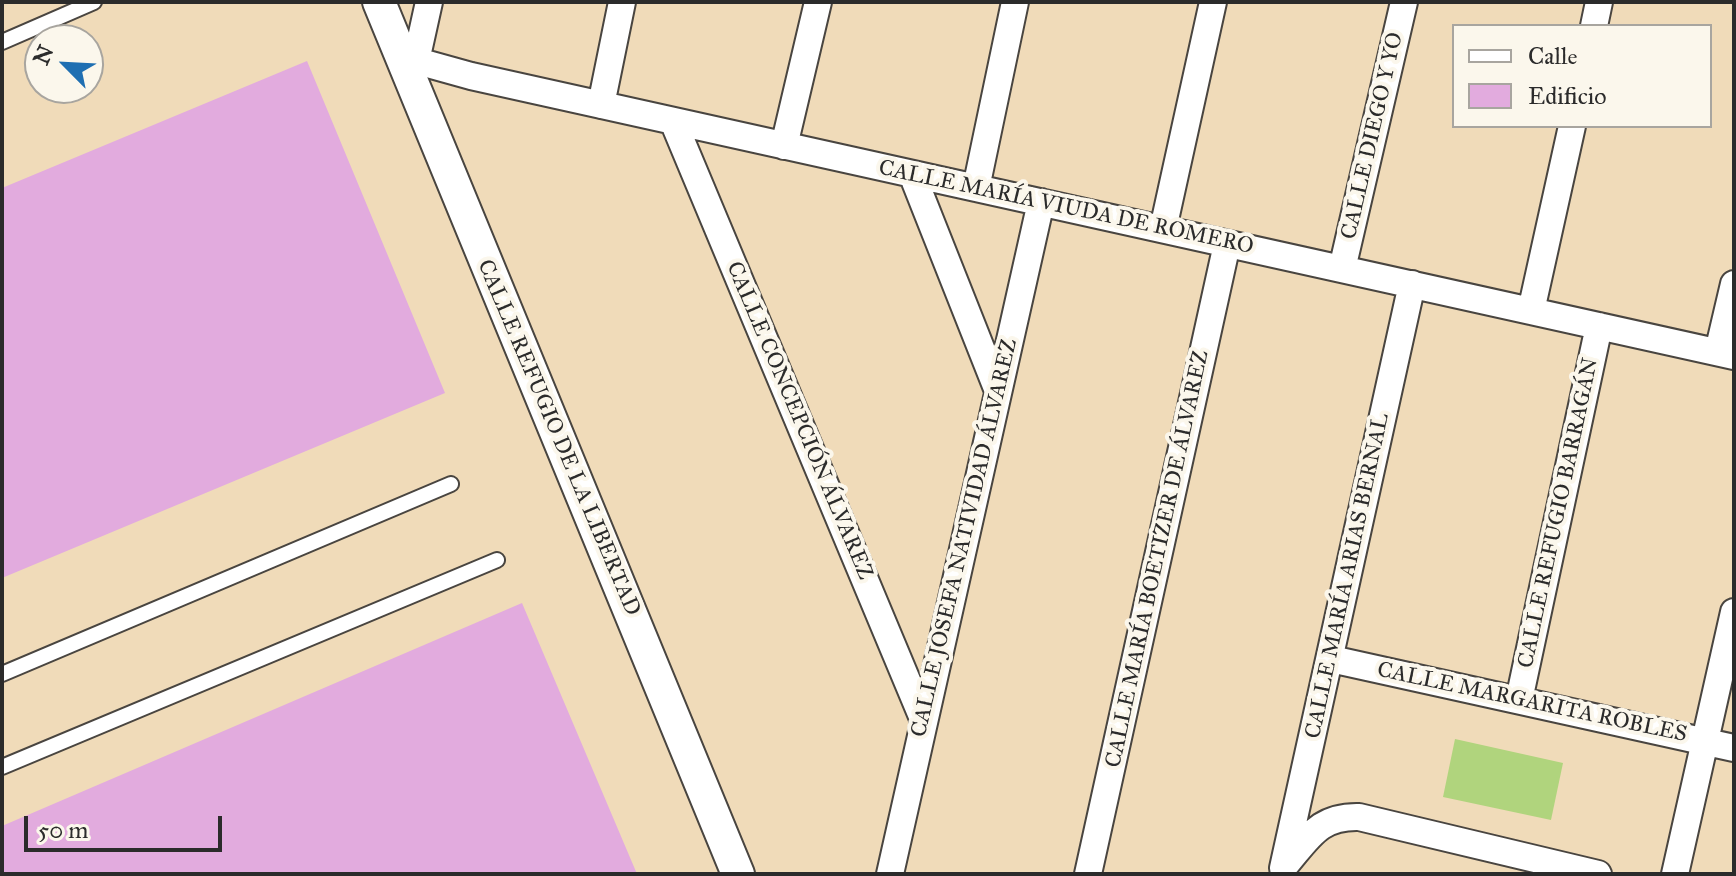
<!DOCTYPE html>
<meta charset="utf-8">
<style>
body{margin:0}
#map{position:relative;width:1736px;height:876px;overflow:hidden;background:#f0dbb9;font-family:"IM FELL Great Primer",serif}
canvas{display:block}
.frame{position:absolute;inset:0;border:4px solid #2b2b2b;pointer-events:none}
.legend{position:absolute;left:1452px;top:24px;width:260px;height:104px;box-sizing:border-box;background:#fbf7ec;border:2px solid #a8a59f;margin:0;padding:10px 14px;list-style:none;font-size:24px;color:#2b2b2b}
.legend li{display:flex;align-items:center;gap:16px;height:40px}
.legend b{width:40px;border:2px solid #a8a59f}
.north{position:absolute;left:24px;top:24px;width:80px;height:80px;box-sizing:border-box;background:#fbf7ec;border:2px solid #a8a59f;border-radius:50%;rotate:294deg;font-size:22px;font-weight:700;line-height:32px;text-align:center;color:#2b2b2b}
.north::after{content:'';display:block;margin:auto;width:28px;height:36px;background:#1f6fb2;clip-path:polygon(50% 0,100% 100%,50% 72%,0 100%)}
.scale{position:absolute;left:24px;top:816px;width:198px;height:36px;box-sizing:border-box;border:4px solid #2b2b2b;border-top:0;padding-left:10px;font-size:24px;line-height:28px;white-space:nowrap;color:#2b2b2b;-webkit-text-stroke:6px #fbf7ec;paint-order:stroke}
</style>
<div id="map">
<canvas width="1736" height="876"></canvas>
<div class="frame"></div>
<ul class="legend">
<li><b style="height:10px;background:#fff"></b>Calle</li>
<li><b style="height:22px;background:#e2abde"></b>Edificio</li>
</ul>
<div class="north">N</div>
<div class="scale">50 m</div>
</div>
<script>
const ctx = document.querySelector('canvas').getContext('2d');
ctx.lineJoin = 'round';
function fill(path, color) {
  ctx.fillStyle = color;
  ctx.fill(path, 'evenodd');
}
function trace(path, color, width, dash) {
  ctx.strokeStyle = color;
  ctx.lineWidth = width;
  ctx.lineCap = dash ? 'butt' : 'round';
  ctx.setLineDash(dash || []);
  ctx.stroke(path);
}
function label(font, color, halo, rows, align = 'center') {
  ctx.font = font + ' "IM FELL Great Primer",serif';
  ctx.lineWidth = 8;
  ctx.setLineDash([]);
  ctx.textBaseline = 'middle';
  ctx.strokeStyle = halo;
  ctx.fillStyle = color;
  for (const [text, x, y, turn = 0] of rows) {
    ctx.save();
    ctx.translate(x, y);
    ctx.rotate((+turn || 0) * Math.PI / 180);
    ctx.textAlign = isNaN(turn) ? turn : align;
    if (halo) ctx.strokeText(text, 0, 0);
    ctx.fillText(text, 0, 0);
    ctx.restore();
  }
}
fill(new Path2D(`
 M1455,739l108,24 -12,57 -108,-23z`), '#b0d47d');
fill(new Path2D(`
 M307,61l138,332 -443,185v-390z
 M522,603l115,271h-635v-48z`), '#e2abde');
const service = new Path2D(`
 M2,42l92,-40
 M2,674l449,-190
 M2,767l495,-207`);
const minor = new Path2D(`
 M1594,26l5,-24
 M399,56l72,20 1263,280
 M416,61l13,-59
 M601,105l21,-103
 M673,121l251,600
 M784,146l34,-144
 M912,174l86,217
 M976,188l39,-186
 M1163,229l50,-227
 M1342,269l62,-267
 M1531,311l41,-185
 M1718,352l16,-68
 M1331,659l403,89
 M1519,700l80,-374
 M1287,863c23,-27 33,-47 72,-46l239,57
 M1283,868l129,-584
 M890,874l151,-672
 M1088,874l139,-630
 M1675,874l59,-262`);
const tertiary = new Path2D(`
 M379,2l359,872`);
trace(service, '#494540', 18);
trace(minor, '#494540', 30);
trace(tertiary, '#494540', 36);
trace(service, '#fff', 14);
trace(minor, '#fff', 26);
trace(tertiary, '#fff', 32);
label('22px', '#2b2b2b', '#fbf7ec', [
 ["CALLE DIEGO Y YO",1373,136,-77],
 ["CALLE MARÍA VIUDA DE ROMERO",1066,208,12],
 ["CALLE CONCEPCIÓN ÁLVAREZ",799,421,67],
 ["CALLE REFUGIO DE LA LIBERTAD",558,438,67],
 ["CALLE REFUGIO BARRAGÁN",1559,513,-78],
 ["CALLE JOSEFA NATIVIDAD ÁLVAREZ",965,538,-77],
 ["CALLE MARÍA BOETIZER DE ÁLVAREZ",1158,559,-78],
 ["CALLE MARÍA ARIAS BERNAL",1348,576,-78],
 ["CALLE MARGARITA ROBLES",1532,703,12]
]);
</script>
